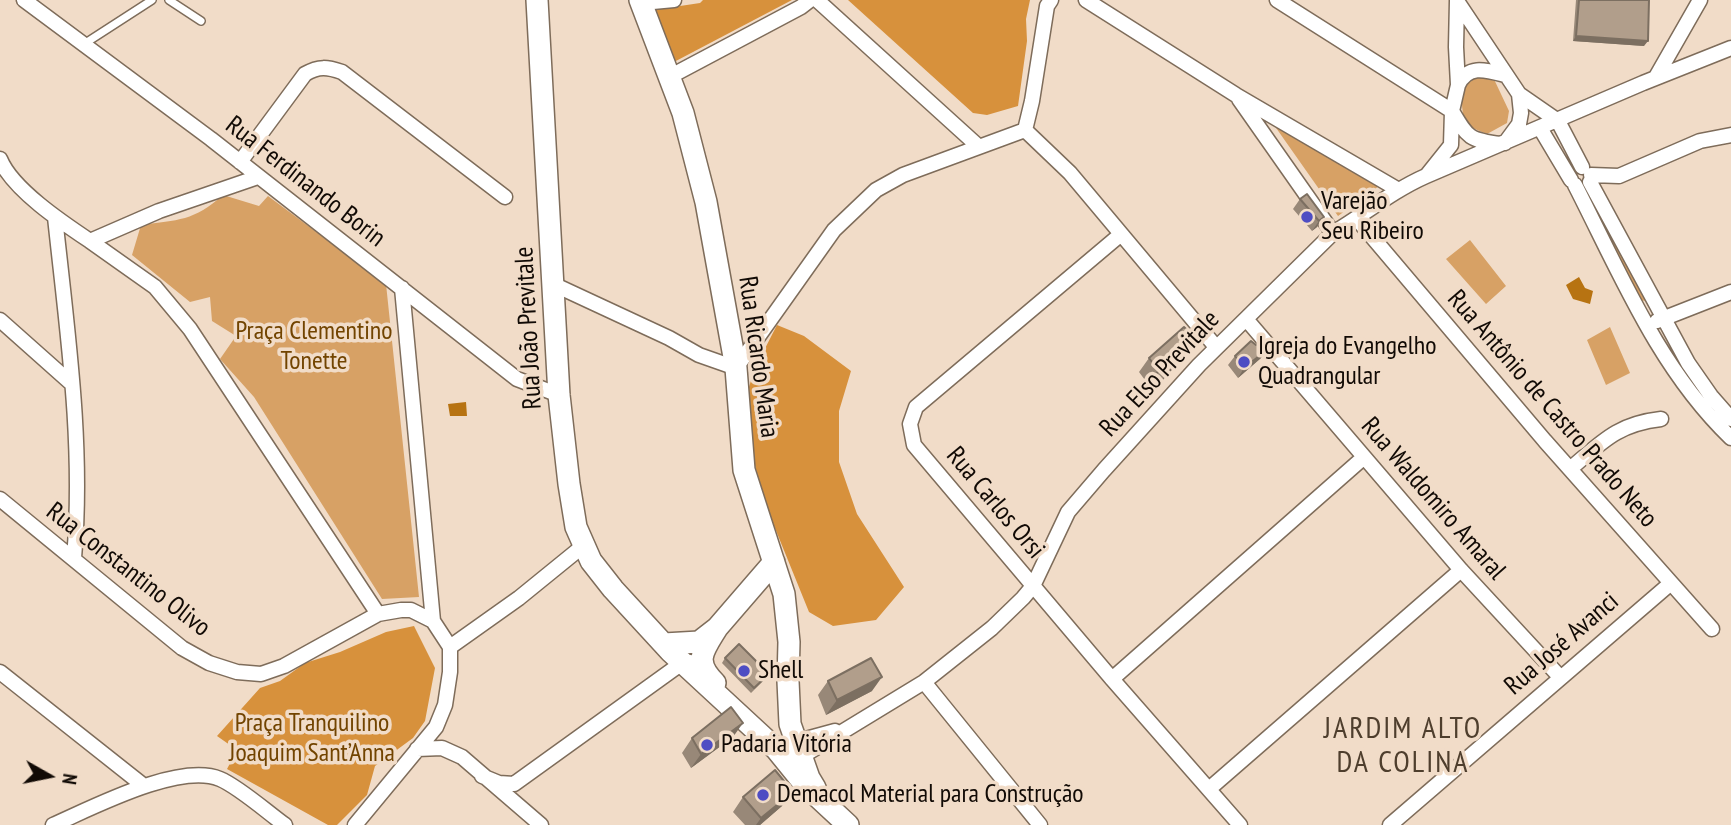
<!DOCTYPE html>
<meta charset="utf-8">
<style>
body{margin:0}
#map{position:relative;width:1731px;height:825px;overflow:hidden;background:#f1dcc8;font-family:"PT Sans Narrow",sans-serif}
canvas{display:block}
.north{position:absolute;left:14px;top:741px;width:70px;height:70px;-webkit-text-stroke:5px #f1dcc8;paint-order:stroke;rotate:99deg;font-size:19px;font-weight:700;line-height:28px;text-align:center;color:#110a05}
.north::after{content:'';display:block;margin:auto;width:24px;height:32px;background:#110a05;clip-path:polygon(50% 0,100% 100%,50% 72%,0 100%)}
</style>
<div id="map">
<canvas width="1731" height="825"></canvas>
<div class="north">N</div>
</div>
<script>
const ctx = document.querySelector('canvas').getContext('2d');
ctx.lineJoin = 'round';
function fill(path, color) {
  ctx.fillStyle = color;
  ctx.fill(path, 'evenodd');
}
function trace(path, color, width, dash) {
  ctx.strokeStyle = color;
  ctx.lineWidth = width;
  ctx.lineCap = dash ? 'butt' : 'round';
  ctx.setLineDash(dash || []);
  ctx.stroke(path);
}
function label(font, color, halo, rows, align = 'center') {
  ctx.font = font + ' "PT Sans Narrow",sans-serif';
  ctx.lineWidth = 7;
  ctx.setLineDash([]);
  ctx.textBaseline = 'middle';
  ctx.strokeStyle = halo;
  ctx.fillStyle = color;
  for (const [text, x, y, turn = 0] of rows) {
    ctx.save();
    ctx.translate(x, y);
    ctx.rotate((+turn || 0) * Math.PI / 180);
    ctx.textAlign = isNaN(turn) ? turn : align;
    if (halo) ctx.strokeText(text, 0, 0);
    ctx.fillText(text, 0, 0);
    ctx.restore();
  }
}
fill(new Path2D(`
 M1492,75l17,36 -2,12 -20,11 -22,-9c-3,-15 -6,-33 2,-47z
 M1274,125l105,61 -41,30z
 M223,195l36,11 9,-10 118,88 33,313 -37,2 -128,-202 -34,-38 16,-23 -24,-15 -2,-24 -20,5 -58,-47 9,-30c37,-5 53,-4 82,-30z
 M1595,199l52,99 -1,3 -6,-1 -50,-94v-6z
 M1470,240l36,46 -20,18 -40,-45z
 M1610,327l20,46 -24,12 -19,-45z`), '#d7a165');
fill(new Path2D(`
 M703,0h89l-118,62 -27,-51 53,-8z
 M848,0h182l-4,19 1,22 -9,65 -31,9 -14,-2z
 M777,325l27,11 47,35 -12,40v51l18,52 47,73 -28,33 -43,6 -24,-14 -43,-106 -12,-44 -5,-75 6,-19z
 M414,626l21,42 -10,53 -12,17 -38,28 -8,29 -30,30h-9l-101,-56 10,-19 -20,-14 43,-48 20,-7 25,-18 35,-11 46,-20z`), '#d7913c');
fill(new Path2D(`
 M1579,277l6,11 8,3 -3,13 -17,-5 -7,-14z
 M466,402l1,14h-17l-2,-12z`), '#b77312');
const service = new Path2D(`
 M169,0l32,21
 M84,44l68,-44`);
const minor = new Path2D(`
 M24,0l187,139 306,240 42,16
 M817,0l161,146
 M1086,0l150,95 161,94
 M1277,0l175,111c16,27 17,29 49,33
 M1457,1l62,93 2,19 -2,11 -14,19
 M642,3l32,-3
 M671,76l130,-69 9,-7
 M1656,77l44,-77
 M1458,85c10,-21 28,-15 47,-10
 M1519,94l39,27 24,46
 M1239,99l94,134
 M1540,128l31,52
 M1025,130l45,43 146,174
 M0,159c12,30 63,64 90,82l69,-30 99,-34
 M240,162l65,-88c14,-8 22,-7 37,-2l163,125
 M1427,175l24,-30 1,-34 6,-26 -2,-38 1,-46
 M1591,175l28,1 81,-35 31,-6
 M1590,182l98,181 23,33 20,23
 M1575,185c45,88 84,184 156,253
 M55,217c12,113 29,228 19,341
 M1357,219l188,222 167,188
 M1120,235l-204,172 -6,17 4,21 198,234 128,146
 M90,241l65,46 35,42 188,285
 M555,285l114,53 30,17 37,13 98,-138 42,-40 27,-15 122,-45 7,-29 15,-95 4,-6
 M402,288l31,333
 M1246,319l215,251 99,107
 M0,320l72,64
 M1657,321l74,-29
 M1570,469c32,-27 47,-45 91,-50
 M0,499l182,149 27,15 28,9 24,2 23,-8 94,-52 23,-4h10l22,11 17,26v25l-5,33 -9,22 -81,98
 M450,647l69,-49 64,-52
 M0,672l144,114
 M1112,679l251,-221
 M924,682l116,143
 M791,743l44,-12
 M417,749l25,-1 20,9 79,68
 M796,760l128,-78 68,-54 31,-30 10,-12 35,-74 36,-42 95,-105 134,-132c32,-19 59,-42 93,-57l217,-93 88,-35
 M482,776l17,7 15,1 168,-121 8,-1
 M1209,789l252,-219
 M53,825c39,-17 126,-63 167,-46 19,8 47,33 65,46
 M1390,825l281,-242`);
const secondary = new Path2D(`
 M537,0l22,395 10,89 7,43 15,34 22,28 57,62 106,98 30,37 42,39
 M640,0l43,113 23,89 30,166 8,102 40,124 5,48 -1,39 2,43 19,54 6,10
 M664,644l35,-2 18,-14 57,-66
 M715,683c-22,-22 -12,-32 2,-55`);
trace(service, '#7e6c5a', 10);
trace(minor, '#7e6c5a', 17);
trace(secondary, '#7e6c5a', 24);
trace(service, '#fff', 7);
trace(minor, '#fff', 14);
trace(secondary, '#fff', 21);
fill(new Path2D(`
 M1576,0h73l-5,46 -71,-5z
 M1300,199l24,18 -7,10 -5,4 -19,-22z
 M1186,354l-26,29 -6,-4 -6,5 -9,-12 10,-14z
 M1235,356l26,2 -23,20 -10,-13z
 M725,658l40,21 -14,14 -29,-30z
 M828,681l44,10 -46,24 -8,-20z
 M733,737l-42,31 -9,-15 10,-15z
 M743,797l39,9 -22,19h-15l-12,-13z`), '#988878');
fill(new Path2D(`
 M1576,36l72,5 -4,5 -71,-5z
 M1324,217l-7,10 -5,4 7,-10z
 M1196,339l-10,15 -26,29 10,-14z
 M1268,349l-7,9 -23,20 6,-10z
 M1165,364l-11,15 -6,5 10,-14z
 M882,677l-10,14 -46,24 11,-15z
 M743,723l-10,14 -42,31 10,-14z
 M793,792l-11,14 -22,19h-4l5,-7z`), '#7c6f61');
const building = new Path2D(`
 M1579,0h70l-1,41 -72,-5z
 M1307,194l17,23 -5,4 -19,-22z
 M1184,327l12,12 -26,30 -5,-5 -7,6 -9,-12z
 M1261,340l7,9 -24,19 -9,-12 16,-15 5,4z
 M739,644l30,30 -15,14 -29,-30z
 M871,658l11,19 -45,23 -9,-19z
 M731,707l12,16 -42,31 -9,-16z
 M775,770l18,22 -32,26 -18,-21z`);
fill(building, '#b19e8b');
trace(building, '#7c6f61', 2);
for (const [x, y, r, color] of [
 [1307,217,7,"#4e4dc3"],
 [1244,362,7,"#4e4dc3"],
 [744,671,7,"#4e4dc3"],
 [707,745,7,"#4e4dc3"],
 [763,795,7,"#4e4dc3"]
]) {
  const dot = new Path2D();
  dot.arc(x, y, r, 0, 2 * Math.PI);
  ctx.fillStyle = color;
  ctx.fill(dot);
  trace(dot, '#f1dcc8', 2.5);
}
label('26px', '#110a05', '#f1dcc8', [
 ["Rua Ferdinando Borin",305,182,38],
 ["Rua João Previtale",529,328,-93],
 ["Rua Ricardo Maria",758,357,82],
 ["Rua Elso Previtale",1160,374,-47],
 ["Rua Antônio de Castro Prado Neto",1552,409,49],
 ["Rua Waldomiro Amaral",1433,499,49],
 ["Rua Carlos Orsi",995,503,50],
 ["Rua Constantino Olivo",128,570,38],
 ["Rua José Avanci",1562,644,-41]
]);
label('26px', '#110a05', '#f1dcc8', [
 ["Varejão",1321,202],
 ["Seu Ribeiro",1321,232],
 ["Igreja do Evangelho",1258,347],
 ["Quadrangular",1258,377],
 ["Shell",758,671],
 ["Padaria Vitória",721,745],
 ["Demacol Material para Construção",777,795]
], 'left');
label('26px', '#724400', '#f1dcc8', [
 ["Praça Clementino",314,332],
 ["Tonette",314,362],
 ["Praça Tranquilino",312,724],
 ["Joaquim Sant’Anna",312,754]
]);
ctx.letterSpacing = '2px';
label('30px', '#4e3e2d', '#f1dcc8', [
 ["JARDIM ALTO",1403,729],
 ["DA COLINA",1403,763]
]);
ctx.letterSpacing = '0px';
</script>
